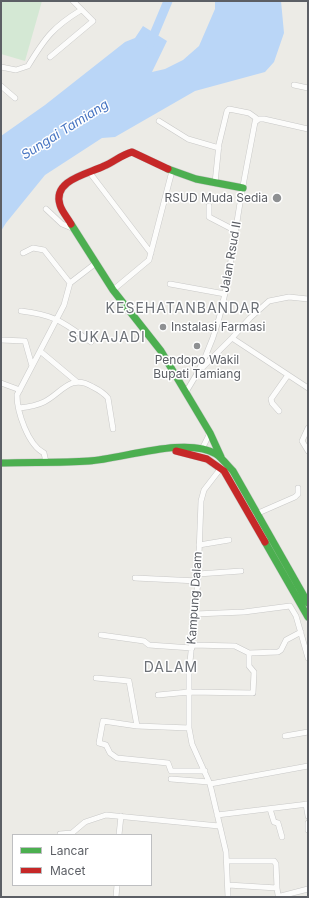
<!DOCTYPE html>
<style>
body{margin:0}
#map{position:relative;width:309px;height:898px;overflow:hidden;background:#ecebe6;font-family:Inter,sans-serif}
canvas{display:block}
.frame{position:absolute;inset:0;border:2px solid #5c5f65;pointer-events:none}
.legend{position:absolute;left:12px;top:834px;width:140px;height:52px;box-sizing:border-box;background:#fff;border:1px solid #bebfc1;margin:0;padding:5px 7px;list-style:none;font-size:12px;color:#5c5f65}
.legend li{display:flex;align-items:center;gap:8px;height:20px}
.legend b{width:20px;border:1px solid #bebfc1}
</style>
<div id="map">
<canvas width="309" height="898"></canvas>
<div class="frame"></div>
<ul class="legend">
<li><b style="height:5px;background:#4caf50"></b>Lancar</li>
<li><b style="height:5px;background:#c62828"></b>Macet</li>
</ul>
</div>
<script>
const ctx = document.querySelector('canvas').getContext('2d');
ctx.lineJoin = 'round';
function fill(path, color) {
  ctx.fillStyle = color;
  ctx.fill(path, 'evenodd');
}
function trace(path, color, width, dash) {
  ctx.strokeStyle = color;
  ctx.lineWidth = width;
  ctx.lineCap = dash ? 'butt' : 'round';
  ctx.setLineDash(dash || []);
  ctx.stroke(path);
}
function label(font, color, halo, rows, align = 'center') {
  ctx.font = font + ' Inter,sans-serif';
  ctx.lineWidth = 3;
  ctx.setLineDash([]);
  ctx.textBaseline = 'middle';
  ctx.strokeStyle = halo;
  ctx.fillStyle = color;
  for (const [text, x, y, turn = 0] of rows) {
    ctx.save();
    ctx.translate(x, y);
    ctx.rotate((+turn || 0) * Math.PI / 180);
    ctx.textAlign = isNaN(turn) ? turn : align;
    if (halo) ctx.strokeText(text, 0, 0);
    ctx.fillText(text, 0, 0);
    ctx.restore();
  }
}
fill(new Path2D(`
 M1,1h41l-17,60 -24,-7z`), '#d4e8d4');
fill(new Path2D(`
 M215,1h66l3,32 -10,29 -9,10 -70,19 -80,46 -13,1 -57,37 -39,48 -5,8v-95l44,-31 80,-63 10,-4 8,-12 24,15 -15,31 13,-3 18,-9 16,-14 16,-37z`), '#bad6f7');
trace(new Path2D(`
 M150,44l18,-43`), '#bad6f7', 9);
const street = new Path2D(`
 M50,57l43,-36 -20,-20
 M1,67l15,3 12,-4c17,-28 25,-39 53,-56
 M294,85l14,3
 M1,86l14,12
 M159,121l29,18 31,9
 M90,173l61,80
 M215,183l4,-39 8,-33 2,-2 20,4 7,5 -1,4
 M209,206v11l27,14
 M46,209l16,15 12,5
 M23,253l10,-5 11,2 26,33
 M170,284l55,10
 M113,290l36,-30 23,-89
 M21,311c35,4 43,12 70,31
 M232,338l76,50
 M1,340l24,1 7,25
 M40,351l37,31
 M203,367l29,-29 18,-20 19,-17 20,-4 19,2
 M1,383l19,7
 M186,392c36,-55 41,-107 51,-170 5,-34 12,-67 18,-100l4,-3h5l44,10
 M19,408c9,-1 17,-2 25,-6 18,-9 26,-29 49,-15 6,3 11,6 15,11l5,31
 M279,411l-7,-8 -1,-4 17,-24
 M308,428l-6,13 6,10
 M202,449l8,-16
 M46,462l-2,-9c-16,-8 -27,-41 -27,-58l47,-90 6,-22 26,-20
 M221,468l-17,22 -3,11 -3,80 -9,91v56l3,16 18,40 16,68 2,45
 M256,514l39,-17 3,-3v-6
 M199,545l30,-5
 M198,574l43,-3
 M135,578l63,3
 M195,614l49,-2 46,-6 6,10 12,42
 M101,635l43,6 5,4 43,3
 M192,645l43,1 14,7 29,-1 3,-2 5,-10 15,-8
 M96,678l33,3 8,45
 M158,695l31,-3 64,1 1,-21 -5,-6v-13
 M189,728l-52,-2 -34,-5 -4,22 7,2 4,8 7,5 51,5 3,8h34
 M285,736l23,-4
 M171,779l38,3
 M210,784l98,-18
 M306,804l2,12
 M270,809l4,13 4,1 4,14
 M217,815l91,-11
 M308,823v7
 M60,834l12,-1 13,-11 21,-7 113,11
 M119,835l2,-19
 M227,861h47l2,3 1,24 -49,-3
 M277,888l1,7 3,1 27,-7
 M116,897l1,-12`);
const fast = new Path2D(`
 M168,169l28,10 47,9
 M71,224l42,66 48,61 49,82 11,24
 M1,463c29,-1 59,0 88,-2 33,-2 97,-25 127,-7 6,4 12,12 17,17l75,132
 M265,542l43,75`);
const jam = new Path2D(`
 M71,224c-3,-6 -9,-12 -11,-19 -8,-25 28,-31 44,-39 10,-4 17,-11 28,-14l36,17
 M176,451l31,8 17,12 41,71`);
trace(street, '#c8c8c7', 6);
trace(fast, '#c9c9c8', 8);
trace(jam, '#c9c9c8', 8);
trace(street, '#fcfcfb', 5);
trace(fast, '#4caf50', 7);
trace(jam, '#c62828', 7);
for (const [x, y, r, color] of [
 [277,198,5,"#8e9092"],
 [163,327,4,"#8e9092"],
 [197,346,4,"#8e9092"]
]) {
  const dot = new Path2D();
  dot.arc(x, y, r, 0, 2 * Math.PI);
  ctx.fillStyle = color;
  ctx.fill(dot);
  trace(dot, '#fff', 1.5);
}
label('12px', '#5c5f65', '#fff', [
 ["RSUD Muda Sedia",268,198],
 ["Instalasi Farmasi",171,327,"left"],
 ["Pendopo Wakil",197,360,"center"],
 ["Bupati Tamiang",197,374,"center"]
], 'right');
label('12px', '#5c5f65', '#fff', [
 ["Jalan Rsud II",231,257,-80],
 ["Kampung Dalam",195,598,-86]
]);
label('italic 13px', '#4775c2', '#fff', [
 ["Sungai Tamiang",65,130,-32]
]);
ctx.letterSpacing = '1px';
label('14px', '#6d7177', '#fff', [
 ["KESEHATANBANDAR",183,309],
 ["SUKAJADI",107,338],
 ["DALAM",171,668]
]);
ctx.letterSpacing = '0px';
</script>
